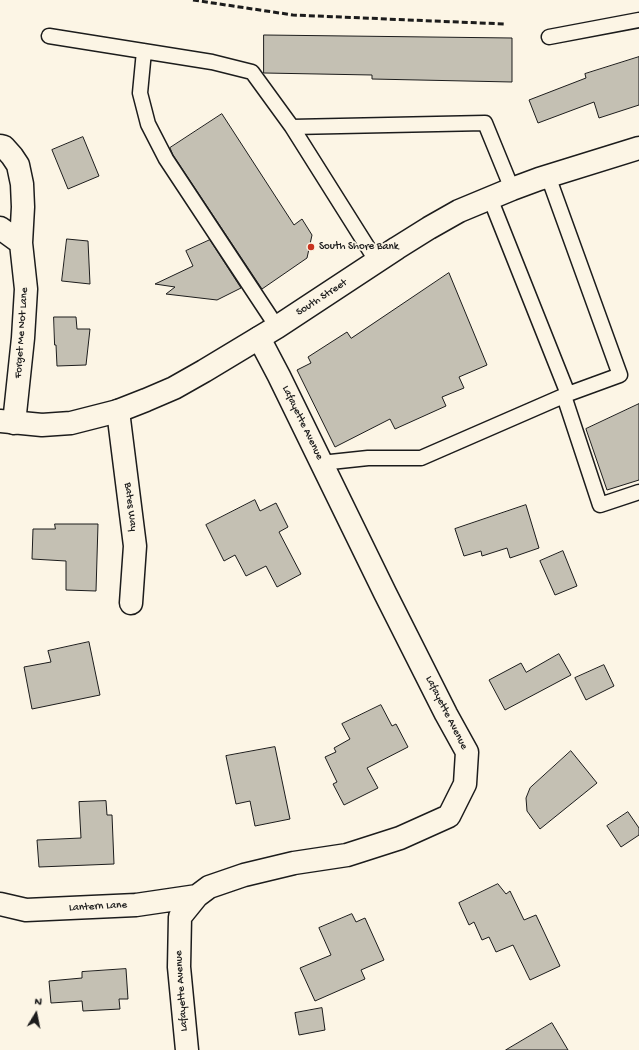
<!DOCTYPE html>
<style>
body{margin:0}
#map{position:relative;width:639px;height:1050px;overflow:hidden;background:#fcf5e5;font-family:"Gochi Hand",sans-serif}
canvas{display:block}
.north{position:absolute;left:16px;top:994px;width:40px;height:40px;-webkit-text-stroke:3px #fcf5e5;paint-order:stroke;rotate:10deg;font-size:11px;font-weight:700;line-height:16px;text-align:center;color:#1c1c1c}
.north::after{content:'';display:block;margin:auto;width:14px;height:18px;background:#1c1c1c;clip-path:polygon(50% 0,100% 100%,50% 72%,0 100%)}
</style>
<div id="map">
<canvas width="639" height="1050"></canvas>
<div class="north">N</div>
</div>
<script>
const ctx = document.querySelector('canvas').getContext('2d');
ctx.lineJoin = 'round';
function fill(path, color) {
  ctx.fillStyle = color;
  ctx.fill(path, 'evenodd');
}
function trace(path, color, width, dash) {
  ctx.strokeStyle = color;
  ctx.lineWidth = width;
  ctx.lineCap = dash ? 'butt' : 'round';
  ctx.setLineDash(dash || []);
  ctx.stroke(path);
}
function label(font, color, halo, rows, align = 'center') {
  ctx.font = font + ' "Gochi Hand",sans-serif';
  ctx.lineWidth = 3.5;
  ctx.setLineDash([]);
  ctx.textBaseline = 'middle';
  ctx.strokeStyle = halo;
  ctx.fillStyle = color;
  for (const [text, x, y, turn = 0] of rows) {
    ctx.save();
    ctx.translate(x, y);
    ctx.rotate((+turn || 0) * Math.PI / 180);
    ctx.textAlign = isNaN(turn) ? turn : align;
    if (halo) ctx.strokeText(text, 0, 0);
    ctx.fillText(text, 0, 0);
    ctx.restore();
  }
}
const building = new Path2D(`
 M264,35l248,3v44l-140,-3v-4l-108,-2z
 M639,57v48l-40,13 -5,-16 -56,21 -9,-23 57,-22 -1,-4z
 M222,114l72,111 8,-6 10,16 -5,23 -45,31 -89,-134 -3,-7z
 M83,137l16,39 -31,13 -16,-39z
 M67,239l21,2 2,43 -28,-3z
 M210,240l31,48 -24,12 -51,-6 9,-7 -20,-3 38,-18 -7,-15z
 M449,273l38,92 -28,12 5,11 -22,9 4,9 -51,23 -5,-10 -55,28 -38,-77 14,-7 -3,-6 39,-25 4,6z
 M54,317h22l1,12h13l-4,36 -29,1 -1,-21h-1z
 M639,404v76l-32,10 -21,-61z
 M255,500l5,11 16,-8 12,24 -9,5 22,42 -24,13 -11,-21 -20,10 -11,-21 -11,6 -18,-36z
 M526,505l13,43 -29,10 -3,-10 -25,8 -1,-5 -17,5 -9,-27z
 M55,524h43l-2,67 -30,-1v-29l-34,-2 1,-30h22z
 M563,551l14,35 -22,9 -15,-34z
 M89,642l11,53 -68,14 -8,-42 27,-5 -3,-11z
 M559,654l12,21 -66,35 -16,-30 32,-17 5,9z
 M604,665l10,21 -28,14 -11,-22z
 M381,705l11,21 4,-2 12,23 -41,21 11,20 -34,17 -11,-21 4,-2 -12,-25 11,-5 -2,-4 16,-9 -8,-15z
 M275,747l15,72 -35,7 -5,-25 -14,3 -10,-48z
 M571,751l26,32 -57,46 -13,-18 -1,-13 4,-10z
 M106,801l1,14h5l2,49 -75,3 -2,-27 44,-2 -2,-36z
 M628,812l11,16v7l-18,12 -14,-21z
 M498,884l8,10 4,-3 14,29 12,-5 24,51 -30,14 -17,-35 -17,7 -7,-15 -7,3 -8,-18 -5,3 -10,-22z
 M352,914l4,8 9,-4 19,42 -23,10 4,9 -50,22 -15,-33 31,-13 -12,-27z
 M126,969l2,30h-9l1,10 -37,2 -1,-10 -31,2 -2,-22 33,-3v-6z
 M322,1008l3,22 -26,5 -4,-22z
 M552,1023l16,27h-62z`);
fill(building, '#c4c0b3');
trace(building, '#1c1c1c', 1);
const service = new Path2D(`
 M49,36l163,26 40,10 40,55
 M549,37l90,-17
 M144,51l-4,42 8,31 18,35 111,168
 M490,198l78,196 52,-19 -72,-199
 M377,262l-85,-135 193,-4 27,66
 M564,396l36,109 39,-13
 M321,463l47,-5h53l147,-64`);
const minor = new Path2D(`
 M0,146l4,1 8,9 6,9 4,19 1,23 -2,36 5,46 -3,49 -9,85
 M0,228l21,15
 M118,411l17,135 -4,57
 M0,904l26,6 110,-5 61,-9
 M187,1050l-8,-83 1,-50 17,-21 12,-9 35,-12 50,-12 53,-8 53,-17 49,-22 16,-32 2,-32 -21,-38 -61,-121 -106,-217 -20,-38`);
const secondary = new Path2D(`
 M0,421l42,4 29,-2 47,-12 28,-11 28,-12 30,-17 73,-44 120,-79 32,-20 30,-17 53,-22 27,-10 100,-31`);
trace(service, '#1c1c1c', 17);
trace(minor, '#1c1c1c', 25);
trace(secondary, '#1c1c1c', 25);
trace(service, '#fcf5e5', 14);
trace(minor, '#fcf5e5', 22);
trace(secondary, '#fcf5e5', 22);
trace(new Path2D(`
 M193,0l100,15 211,9`), '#1c1c1c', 3, [6, 3]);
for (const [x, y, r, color] of [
 [311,247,4,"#c8321e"]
]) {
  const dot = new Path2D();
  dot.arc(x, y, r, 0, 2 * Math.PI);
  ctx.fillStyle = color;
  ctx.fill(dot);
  trace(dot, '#fcf5e5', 1.5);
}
label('11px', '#1c1c1c', '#fcf5e5', [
 ["South Shore Bank",319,247]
], 'left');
label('11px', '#1c1c1c', '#fcf5e5', [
 ["South Street",322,298,-33],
 ["Forget Me Not Lane",22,333,-86],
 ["Lafayette Avenue",302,423,64],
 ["Bates Way",130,507,83],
 ["Lafayette Avenue",446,713,63],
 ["Lantern Lane",98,907,-3],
 ["Lafayette Avenue",182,991,-94]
]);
</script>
